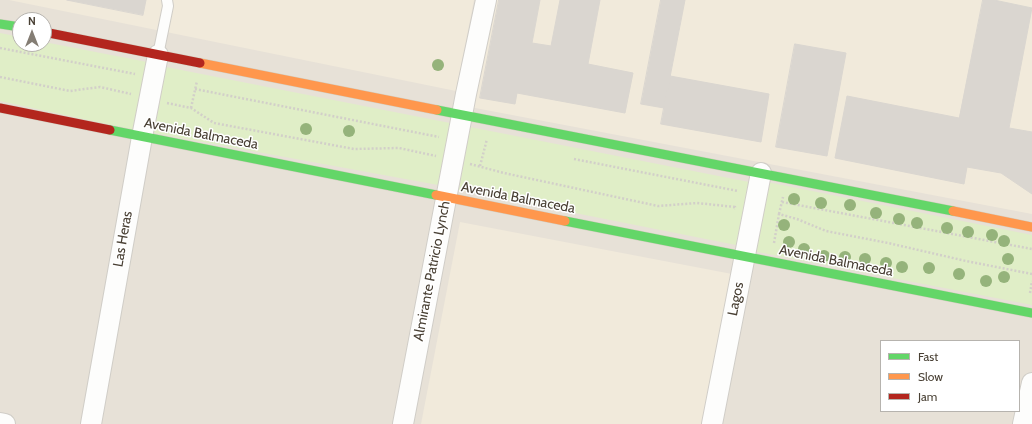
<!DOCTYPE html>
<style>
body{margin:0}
#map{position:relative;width:1032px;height:424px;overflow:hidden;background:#f2efea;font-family:Cabin,sans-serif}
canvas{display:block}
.legend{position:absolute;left:880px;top:340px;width:140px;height:72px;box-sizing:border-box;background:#fff;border:1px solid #b6b3ae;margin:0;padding:5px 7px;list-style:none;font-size:12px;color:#494034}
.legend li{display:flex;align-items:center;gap:8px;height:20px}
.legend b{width:20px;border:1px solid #b6b3ae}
.north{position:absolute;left:12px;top:12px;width:40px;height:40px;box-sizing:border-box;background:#fff;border:1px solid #b6b3ae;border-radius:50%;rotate:0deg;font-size:11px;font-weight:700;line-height:16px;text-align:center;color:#494034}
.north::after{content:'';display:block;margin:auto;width:14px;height:18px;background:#847d74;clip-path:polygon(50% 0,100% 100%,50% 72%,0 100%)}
</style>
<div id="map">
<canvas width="1032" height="424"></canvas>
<ul class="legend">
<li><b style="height:5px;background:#63d668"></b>Fast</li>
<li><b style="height:5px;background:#ff974d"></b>Slow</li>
<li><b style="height:5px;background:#b3261e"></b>Jam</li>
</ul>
<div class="north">N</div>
</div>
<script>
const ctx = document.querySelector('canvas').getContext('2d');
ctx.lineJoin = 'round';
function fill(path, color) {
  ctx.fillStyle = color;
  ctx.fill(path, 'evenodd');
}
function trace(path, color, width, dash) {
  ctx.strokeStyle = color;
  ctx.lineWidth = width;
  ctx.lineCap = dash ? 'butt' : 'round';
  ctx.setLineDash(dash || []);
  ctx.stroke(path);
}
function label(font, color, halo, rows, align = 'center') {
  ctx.font = font + ' Cabin,sans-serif';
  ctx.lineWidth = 3;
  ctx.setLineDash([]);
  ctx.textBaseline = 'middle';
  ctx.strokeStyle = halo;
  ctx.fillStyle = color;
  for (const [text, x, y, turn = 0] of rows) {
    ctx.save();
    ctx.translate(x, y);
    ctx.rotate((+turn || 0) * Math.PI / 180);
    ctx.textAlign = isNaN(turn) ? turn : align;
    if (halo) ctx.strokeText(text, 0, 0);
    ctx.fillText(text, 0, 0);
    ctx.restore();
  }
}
fill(new Path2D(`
 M0,0h1032v424h-1032zM20,20h24v24h-24zM881,341h138v70h-138z`), '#e7e1d7');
fill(new Path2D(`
 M9,0h465l-18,91z
 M492,0h540v214l-562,-107z
 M460,222l272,52 -30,150h-281z`), '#f1eadb');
fill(new Path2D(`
 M0,33l20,4v7h24v-2l103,20 -13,68 -134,-29z
 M166,67l284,56 -12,62 -284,-52z
 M470,127l279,55 -13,63 -277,-55z
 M767,182l265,53v70l-279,-54z`), '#e0eec7');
const building = new Path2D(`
 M67,0h79l-3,15z
 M499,0h41l-8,43 19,3 9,-46h40l-12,64 45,9 -8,40 -108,-20 -2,11 -35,-6z
 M661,0h24l-21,108 -23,-4z
 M983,0h11l38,8 -23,120 23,4v62l-31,-21 -34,-6 -3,17 -129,-26 12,-62 112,22z
 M795,44l51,9 -19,103 -51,-9z
 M670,76l99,18 -8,48 -100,-18z`);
fill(building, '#dad6d0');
trace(building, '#dad6d0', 1);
const lane = new Path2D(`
 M158,55l10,-49 -1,-6`);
const street = new Path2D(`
 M0,423l5,1
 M91,424l51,-287 16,-82
 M403,424l63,-330 20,-94
 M712,424l49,-251
 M1023,424l9,-41`);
const fast = new Path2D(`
 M0,24l20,3
 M437,110l516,101
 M110,130l326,65
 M565,221l467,92`);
const slow = new Path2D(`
 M200,63l237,47
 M436,195l129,26
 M953,211l79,16`);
const jam = new Path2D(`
 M44,32l156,31
 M0,108l110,22`);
trace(lane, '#d0cdc7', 12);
trace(street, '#d0cdc7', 22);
trace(fast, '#d4cec1', 10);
trace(slow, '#d4cec1', 10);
trace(jam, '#d4cec1', 10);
trace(new Path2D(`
 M0,48l135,26
 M0,77l70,14 30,-4 31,7
 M195,89l244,48
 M167,103l24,5 23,15 140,26 45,-1 37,8
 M191,108l6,-27
 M574,159l164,32
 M470,164l34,9 154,33 39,-3 38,4 -1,2
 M480,166l7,-27
 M782,202l250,47
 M779,214l4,-17
 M774,243l5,-29 18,5 29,12 62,12 78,18 66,13
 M1030,293l2,-12`), '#d2cfc9', 2.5, [2, 2]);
trace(lane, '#fdfdfc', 10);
trace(street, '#fdfdfc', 20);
trace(fast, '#63d668', 9);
trace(slow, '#ff974d', 9);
trace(jam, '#b3261e', 9);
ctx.fillStyle = '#95b37b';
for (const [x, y] of [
 [438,65],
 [306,129],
 [349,131],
 [794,199],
 [821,203],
 [850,205],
 [876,213],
 [899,219],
 [917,223],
 [784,225],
 [947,228],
 [968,232],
 [992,235],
 [1004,241],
 [789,242],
 [804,249],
 [824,256],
 [845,257],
 [865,259],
 [1008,259],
 [886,263],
 [902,267],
 [929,268],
 [959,274],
 [1004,277],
 [986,281]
]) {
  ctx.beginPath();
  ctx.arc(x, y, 6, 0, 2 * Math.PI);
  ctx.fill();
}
label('14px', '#494034', '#fff', [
 ["Avenida Balmaceda",201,134,11],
 ["Avenida Balmaceda",518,198,11],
 ["Las Heras",123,239,-80],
 ["Avenida Balmaceda",836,261,11],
 ["Almirante Patricio Lynch",432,271,-79],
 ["Lagos",736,299,-79]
]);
</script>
